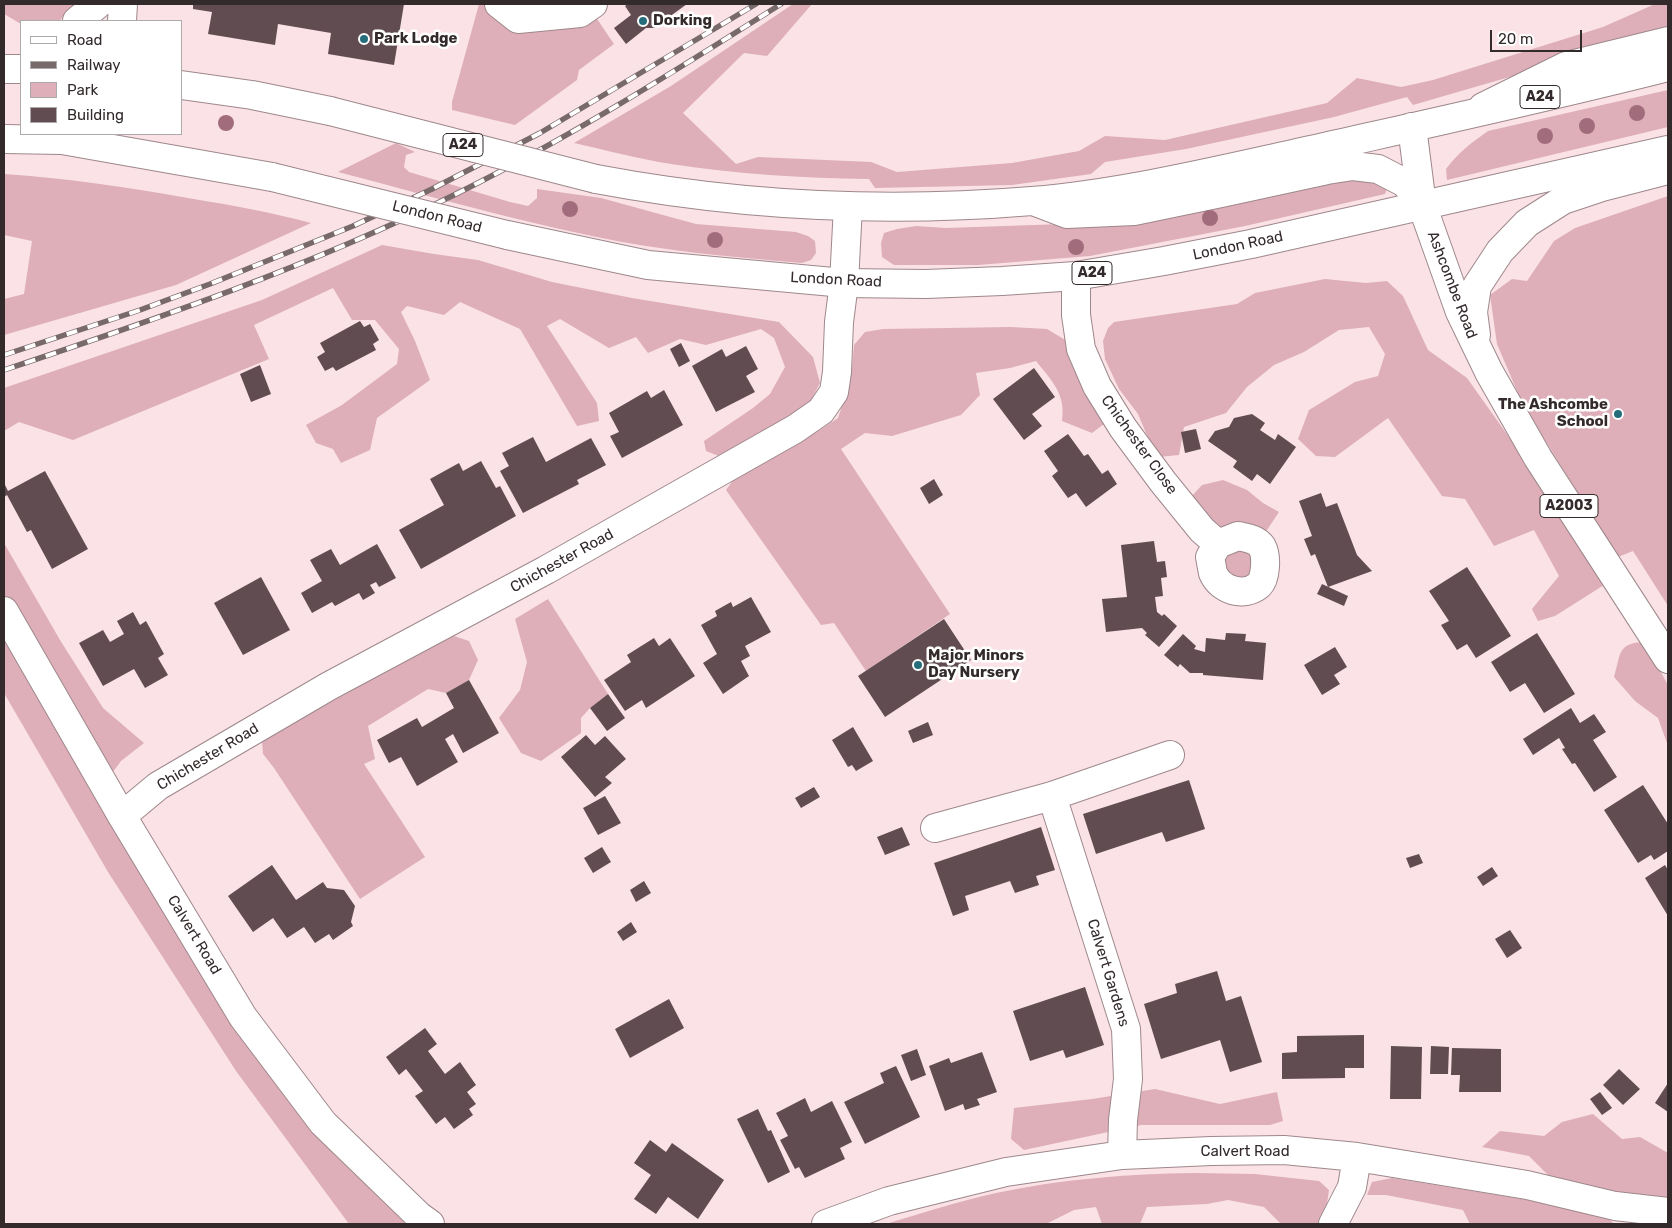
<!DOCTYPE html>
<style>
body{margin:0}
#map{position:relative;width:1672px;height:1228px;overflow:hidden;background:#fae2e6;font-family:Rubik,sans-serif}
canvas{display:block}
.frame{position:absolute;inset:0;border:5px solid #332a2b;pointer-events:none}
.legend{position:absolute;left:20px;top:20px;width:162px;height:115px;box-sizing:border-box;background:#fff;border:1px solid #adaaaa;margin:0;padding:6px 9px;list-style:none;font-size:15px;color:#332a2b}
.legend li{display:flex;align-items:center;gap:10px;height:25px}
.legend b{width:25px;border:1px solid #adaaaa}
.scale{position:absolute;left:1490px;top:30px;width:92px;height:22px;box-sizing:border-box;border:2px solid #332a2b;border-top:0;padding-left:6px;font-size:15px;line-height:18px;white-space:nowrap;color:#332a2b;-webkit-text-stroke:4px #fff;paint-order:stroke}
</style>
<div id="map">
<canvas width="1672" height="1228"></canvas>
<div class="frame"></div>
<ul class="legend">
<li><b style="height:6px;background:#fff"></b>Road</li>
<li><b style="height:6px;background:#78696b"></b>Railway</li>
<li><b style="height:14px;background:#deafb8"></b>Park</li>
<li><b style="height:14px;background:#614d51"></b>Building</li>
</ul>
<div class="scale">20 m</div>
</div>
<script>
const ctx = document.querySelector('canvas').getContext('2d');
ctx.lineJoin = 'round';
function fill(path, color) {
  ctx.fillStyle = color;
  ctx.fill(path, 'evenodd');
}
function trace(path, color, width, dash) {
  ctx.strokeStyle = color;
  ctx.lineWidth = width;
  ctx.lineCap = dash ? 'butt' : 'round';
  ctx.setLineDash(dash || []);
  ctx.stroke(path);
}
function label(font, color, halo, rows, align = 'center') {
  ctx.font = font + ' Rubik,sans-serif';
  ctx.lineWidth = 5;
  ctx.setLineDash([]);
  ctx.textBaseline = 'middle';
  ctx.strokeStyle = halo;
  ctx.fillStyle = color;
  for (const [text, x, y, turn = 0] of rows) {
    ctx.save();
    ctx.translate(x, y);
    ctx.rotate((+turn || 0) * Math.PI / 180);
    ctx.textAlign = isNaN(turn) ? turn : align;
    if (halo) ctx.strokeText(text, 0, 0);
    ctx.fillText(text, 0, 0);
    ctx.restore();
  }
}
fill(new Path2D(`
 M4,4h75l-20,17h-38v3l-17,-10z
 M479,4l114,9 21,31 -35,26 -2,10 -62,45 -63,-15v-8z
 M793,4h19l-45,52 -23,-3 -61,60 53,51 22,-7 113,5 26,10 115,-9 67,-12 26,-15 60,4 162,-37 30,-25 44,9 32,-7 170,-53 52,-23h13v27l-255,74 -6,-8 -73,20 -148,32 -81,13 -14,12 -79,11 -137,3 -6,-9c-67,-1 -132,-5 -198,-15 -33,-5 -65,-14 -97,-21l97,-57z
 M1668,90v37l-221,53 -1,-11c12,-16 25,-26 42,-38z
 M396,143l19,9 -9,3 -2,12 5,5 101,30 18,4 9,-8v-9l64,9 95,26 100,8 12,4 7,5 1,12 -5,7 -9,3c-70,-6 -141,-12 -210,-27 -86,-18 -170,-42 -254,-64z
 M4,174c62,4 123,13 184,24 42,7 82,14 123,25l-135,62 -172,50v-36l20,-5 8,-53 -28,-6z
 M1324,178l56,3 8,5 -3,8 -140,32 -155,30 -112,9h-84l-12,-8 -1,-14 3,-10 13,-4 19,-3 30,2 176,-6z
 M1668,196v410l-35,-55 -15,6 -95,-152 -26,-61 -7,-49 22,-16 15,2 27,-40 21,-13z
 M382,245l52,9 44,6 74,22 80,16 147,24 34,35 7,26 -15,29 -81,46 -18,-7 -2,-10 49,-33 17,-14 15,-27 -11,-29 -13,-9 -55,16 -26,-6 -32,14 -12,-16 -27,11 -49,-29 -13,7 50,77 2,18 -22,5 -57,-97 -60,-27 -16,13 -37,-9 -6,6 14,29 15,39 -53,38 -7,32 -29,13 -8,-14 -17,-6 -10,-18 36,-20 55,-41 2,-15 -24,-29h-23l-19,-32 -79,37 15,34 -196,81 -54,-18 -15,9v-43l258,-88z
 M1325,279l41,4 21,-2 16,15 25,54 39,28 76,107 61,100 -49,31 -17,5 -6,-12 27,-33 -25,-46 -40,16 -29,-47 -23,-3 -54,-78 -53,39 -19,-1 -18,-17 11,-29 46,-28 23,-6 7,-22 -16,-27 -30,3 -35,22 -30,13 -27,22 -21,26 -42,14 -5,28 -20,2 -13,-24 -8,-19 -19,-25 -14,-30 -2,-18 5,-13 6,-6 123,-18 18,-11z
 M1011,327l36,2 20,12c10,29 20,58 37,83l-12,9 -30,-12c4,-27 -10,-40 -26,-60l-26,7 -34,5 4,22 -19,20 -69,21 -27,-3 -24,16 109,165 -84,57 -32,-48 -13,2 -95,-135 11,-15 83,-45 18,-12 8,-24 6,-26 2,-23 11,-13 18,-3z
 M1223,480l24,10 16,13 16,9 -14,21 -15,-9 -17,2 -14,6 -29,-34 12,-13z
 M4,543l56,97 43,68 41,35 -23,18 -24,32 143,241 68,91 20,23 78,76h-57l-113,-153 -128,-199 -104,-179z
 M1247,545l8,13 -7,24 -24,-4v-29z
 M548,599l60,95 -18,14 -9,10v15l-40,28 -20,-8 -22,-35 21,-28 7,-28 -12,-43z
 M454,636l15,5 9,19 -9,20 -23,13 -18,-4 -60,37 7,33 -11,5 61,93 -65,42 -86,-131 -11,-14 -1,-14 152,-84z
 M1644,642l24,43v61l-10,-28 -23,-17 -21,-24c7,-23 3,-34 30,-35z
 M1155,1089l65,15 57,-12 6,29 -13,4h-129l-117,25 -13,-11 3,-31 78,-9z
 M1593,1114l29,25 18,-2 28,16v46l-30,-2 -89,-21 -20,-20 -47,-9 18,-16 44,5 18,-14z
 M1194,1173l61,1 64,7 10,9 -3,21 -5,13h-40l-17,-17 -36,-7 -21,4 -60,3 -7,17h-38l-6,-17 -22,3 -28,14h-160c36,-11 73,-23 110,-31 66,-14 131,-19 198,-20z
 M1392,1178l211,34 11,12h-144l-7,-14 -77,-15h-19l5,-13z`), '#deafb8');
fill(new Path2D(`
 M193,4h211l-10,61 -66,-11 3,-21 -53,-9 -3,21 -67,-11 4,-22 -19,-3z
 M628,4h59l-33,24h-8l-20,16 -12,-16 17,-13 -6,-9z
 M360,321l4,6 6,-3 9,16 -6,4 3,6 -40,21 -3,-4 -8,4 -8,-14 8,-5 -5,-9z
 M681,343l9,18 -11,6 -9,-18z
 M746,346l12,23 -12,7 9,16 -39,20 -24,-46 30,-17 4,8z
 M260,365l11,29 -20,8 -11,-28z
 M1034,368l21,29 -23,17 10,12 -18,14 -31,-41z
 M664,390l19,35 -61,33 -12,-22 9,-4 -10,-19 38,-22 4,7z
 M1252,414l13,9 -5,7 15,10 3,-6 18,13 -26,37 -13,-10 -5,7 -19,-14 4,-6 -29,-20 7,-10 14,-4 5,-9z
 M1196,429l5,20 -16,4 -4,-21z
 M1068,434l16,22 4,-2 14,20 6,-4 9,14 -31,23 -10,-14 -8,5 -16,-22 6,-5 -14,-20z
 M533,437l13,25 45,-24 15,27 -29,15 2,4 -56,29 -23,-42 9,-5 -7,-13z
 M481,461l15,27 4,-2 16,30 -95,53 -22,-39 45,-25 -14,-26 29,-16 4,8z
 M45,471l43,78 -36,20 -21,-39 -4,2 -20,-37 -3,2v-14l4,8z
 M934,479l9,16 -14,9 -9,-16z
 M1321,493l5,14 11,-4 20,52 15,16 -44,16 -13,-33 -4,2 -7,-17 8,-3 -13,-35z
 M1154,541l3,21 8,-1 2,16 -6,1 2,18 -8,1 2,15 5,4 2,-2 13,12 -18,21 -14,-12 2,-2 -5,-5 -36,4 -4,-33 25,-2 -6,-52z
 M377,544l19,34 -17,9 -3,-5 -6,3 5,8 -12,7 -4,-7 -24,13 -3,-4 -20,11 -11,-20 21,-12 -12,-21 21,-11 9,16z
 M1467,567l44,69 -35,22 -9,-14 -10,6 -16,-25 8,-4 -20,-30z
 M261,577l29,53 -47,25 -29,-52z
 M1322,584l26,12 -4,10 -27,-12z
 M751,597l20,35 -26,14 5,10 -9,5 8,15 -26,18 -20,-31 14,-9 -16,-29 16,-9 -2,-5 16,-9 2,5z
 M133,612l7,13 6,-4 18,33 -6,4 10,17 -23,13 -11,-19 -31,17 -24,-43 24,-13 7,12 14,-8 -7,-13z
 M944,619l27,41 -86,57 -27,-41z
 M1226,633l20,1 -1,7 21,2 -3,37 -60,-5v-2h-13l-10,-9 -2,3 -14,-12 19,-21 13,12 -2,3 11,3 1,-14 19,2z
 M1537,633l38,61 -31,19 -19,-30 -15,9 -19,-30z
 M654,638l5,8 11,-8 25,38 -49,32 -4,-8 -17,11 -21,-31 27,-18 -4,-7z
 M1335,647l12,20 -13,8 6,9 -18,11 -18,-30z
 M469,680l30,53 -36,20 -10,-19 -8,5 13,23 -41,24 -16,-29 -12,6 -12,-23 40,-22 5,9 32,-19 -8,-15z
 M608,694l17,24 -18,13 -17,-23z
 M1571,708l9,15 14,-9 12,18 -13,8 24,37 -23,15 -19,-29 -3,1 -10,-15 3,-1 -6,-10 -26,17 -10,-16z
 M928,722l5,13 -20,8 -5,-12z
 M853,727l20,34 -17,10 -4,-6 -4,2 -16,-27z
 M586,735l9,10 10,-9 21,23 -21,18 7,6 -17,14 -34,-40z
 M1189,780l16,49 -39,13 -4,-10 -66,22 -13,-40z
 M1643,785l25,39v27l-14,9 -3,-5 -13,8 -34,-53z
 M814,787l6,10 -19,11 -6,-10z
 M605,796l16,27 -23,12 -15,-27z
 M902,827l8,18 -25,10 -8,-18z
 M1041,827l14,43 -19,6 3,9 -24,8 -5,-12 -45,15 4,14 -16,6 -19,-53z
 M602,847l9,15 -18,11 -9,-15z
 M1419,854l4,9 -13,5 -4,-10z
 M272,865l24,35 27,-18 4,6 17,2 11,16 -4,16 2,4 -20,14 -4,-6 -14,9 -11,-16 -17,11 -14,-20 -20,14 -25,-36z
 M1665,865l3,5v46l-23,-38z
 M1492,867l6,9 -15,10 -6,-9z
 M644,881l7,12 -15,9 -6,-12z
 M631,922l6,10 -14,9 -6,-9z
 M1510,930l12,18 -15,10 -12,-19z
 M1217,971l9,30 15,-5 21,66 -32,10 -10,-32 -59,19 -17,-55 33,-11 -2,-9z
 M1085,987l19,58 -38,13 -3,-8 -33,11 -17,-50z
 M669,999l15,29 -54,30 -15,-29z
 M425,1028l12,16 -9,7 17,23 15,-12 16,23 -9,7 9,12 -7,5 4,6 -19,14 -9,-12 -9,7 -21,-28 8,-5 -17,-22 -7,6 -13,-18z
 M1364,1035v33h-19v10l-63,1v-26l15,-1v-16z
 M1391,1046l31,1 -1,52h-31z
 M1431,1046l18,1 -1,27h-18z
 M1452,1048l49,1v43h-42l1,-17h-9z
 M917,1049l9,26 -15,6 -10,-26z
 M982,1052l15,40 -20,7 3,6 -15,5 -2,-6 -18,7 -16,-45 20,-8 2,5z
 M896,1066l24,51 -55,27 -21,-42 40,-19 -4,-10z
 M1619,1069l21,20 -17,16 -20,-20z
 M1668,1083v29l-13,-9z
 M1600,1092l12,16 -10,7 -12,-16z
 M805,1098l6,14 21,-11 20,41 -12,6 5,11 -40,19 -6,-11 -4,2 -15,-29 8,-4 -12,-23z
 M758,1109l10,22 3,-1 19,42 -22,11 -31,-64z
 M650,1140l16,12 6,-9 52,37 -26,39 -30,-22 -12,17 -22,-15 17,-24 -17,-12z`), '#614d51');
const minor = new Path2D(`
 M499,4l19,15 62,-6 13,-9
 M77,21l21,-17
 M122,21l1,-17
 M1483,107l83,-41 102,-25
 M1076,276v39l5,34 16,37 26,42 40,54 39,48 16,14
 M1238,536c9,2 19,3 24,11 5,9 4,31 -3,38 -15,13 -39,5 -46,-12 -1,-5 -2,-11 -3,-16l8,-13z
 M4,611l118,205 121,201 80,106 96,93 11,8
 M1052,796l74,233 2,50 -5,41 -1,35
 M122,816l36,-30 171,-100 217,-116 249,-141 26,-18 13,-19 3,-20 2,-50 5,-39 4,-77
 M935,828l117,-32 118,-41
 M826,1224l63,-23 117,-29 116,-17 89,-4 73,-1 73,7 170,28 88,21 53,6
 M1333,1224l19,-37 5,-30`);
const major = new Path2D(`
 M1412,127l10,78 38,107 29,60 49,86 130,201
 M1033,201l34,13 67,-3 87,-18 106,-23 26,-4 25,3 27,14 17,22
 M1476,335l-3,-23 4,-26 23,-35 27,-28 36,-23 39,-13 66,-17`);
const highway = new Path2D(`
 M4,69h17
 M181,85l71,10 78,16
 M4,139l58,1 210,37
 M596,179c143,27 291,34 436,22 94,-8 187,-31 279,-51 120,-27 239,-53 357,-83
 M507,235l141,30 196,18 82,1 76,-3 74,-5 88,-15 87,-17 417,-94`);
trace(minor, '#9e888c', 30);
trace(major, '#9e888c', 30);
trace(highway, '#9e888c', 30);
trace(minor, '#fff', 28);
trace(major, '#fff', 28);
trace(highway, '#fff', 28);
const rail = new Path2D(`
 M4,355l136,-45 70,-26 143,-58 79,-37 108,-56 216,-129
 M4,370c153,-51 307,-104 452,-176 113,-56 219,-123 325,-190`);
trace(rail, '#78696b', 5.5);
trace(rail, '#fff', 4, [11]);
const highwayBridge = new Path2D(`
 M330,111l266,68
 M272,177l235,58`);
trace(highwayBridge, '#9e888c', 30, []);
trace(highwayBridge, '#fff', 28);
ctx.fillStyle = '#a16d7d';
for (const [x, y] of [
 [1637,113],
 [226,123],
 [1587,126],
 [1545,136],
 [570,209],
 [1210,218],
 [715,240],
 [1076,247]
]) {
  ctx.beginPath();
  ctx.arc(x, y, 8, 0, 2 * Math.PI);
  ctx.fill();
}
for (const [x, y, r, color] of [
 [643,21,5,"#266d7b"],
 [364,39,5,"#266d7b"],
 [1618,414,5,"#266d7b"],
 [918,665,5,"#266d7b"]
]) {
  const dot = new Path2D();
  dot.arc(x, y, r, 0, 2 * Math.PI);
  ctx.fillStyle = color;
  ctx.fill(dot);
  trace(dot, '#fff', 2);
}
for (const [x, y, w] of [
 [1540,97,40],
 [463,145,40],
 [1092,273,40],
 [1569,506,58]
]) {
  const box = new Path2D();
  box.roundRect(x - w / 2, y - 11.5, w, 23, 4);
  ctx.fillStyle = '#fff';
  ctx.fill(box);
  trace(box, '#332a2b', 1);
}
label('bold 14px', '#332a2b', null, [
 ["A24",1540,97],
 ["A24",463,145],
 ["A24",1092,273],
 ["A2003",1569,506]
]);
label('bold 15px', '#332a2b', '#fff', [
 ["Dorking",653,21],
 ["Park Lodge",374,39],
 ["The Ashcombe",1608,405,"right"],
 ["School",1608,422,"right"],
 ["Major Minors",928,656],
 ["Day Nursery",928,673]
], 'left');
label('15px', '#332a2b', '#fff', [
 ["London Road",437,217,14],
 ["London Road",1238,246,-12],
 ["London Road",836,280,3],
 ["Ashcombe Road",1452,285,69],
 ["Chichester Close",1139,445,54],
 ["Chichester Road",562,561,-29],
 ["Chichester Road",208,757,-31],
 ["Calvert Road",194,935,59],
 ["Calvert Gardens",1108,973,73],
 ["Calvert Road",1245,1152]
]);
</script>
